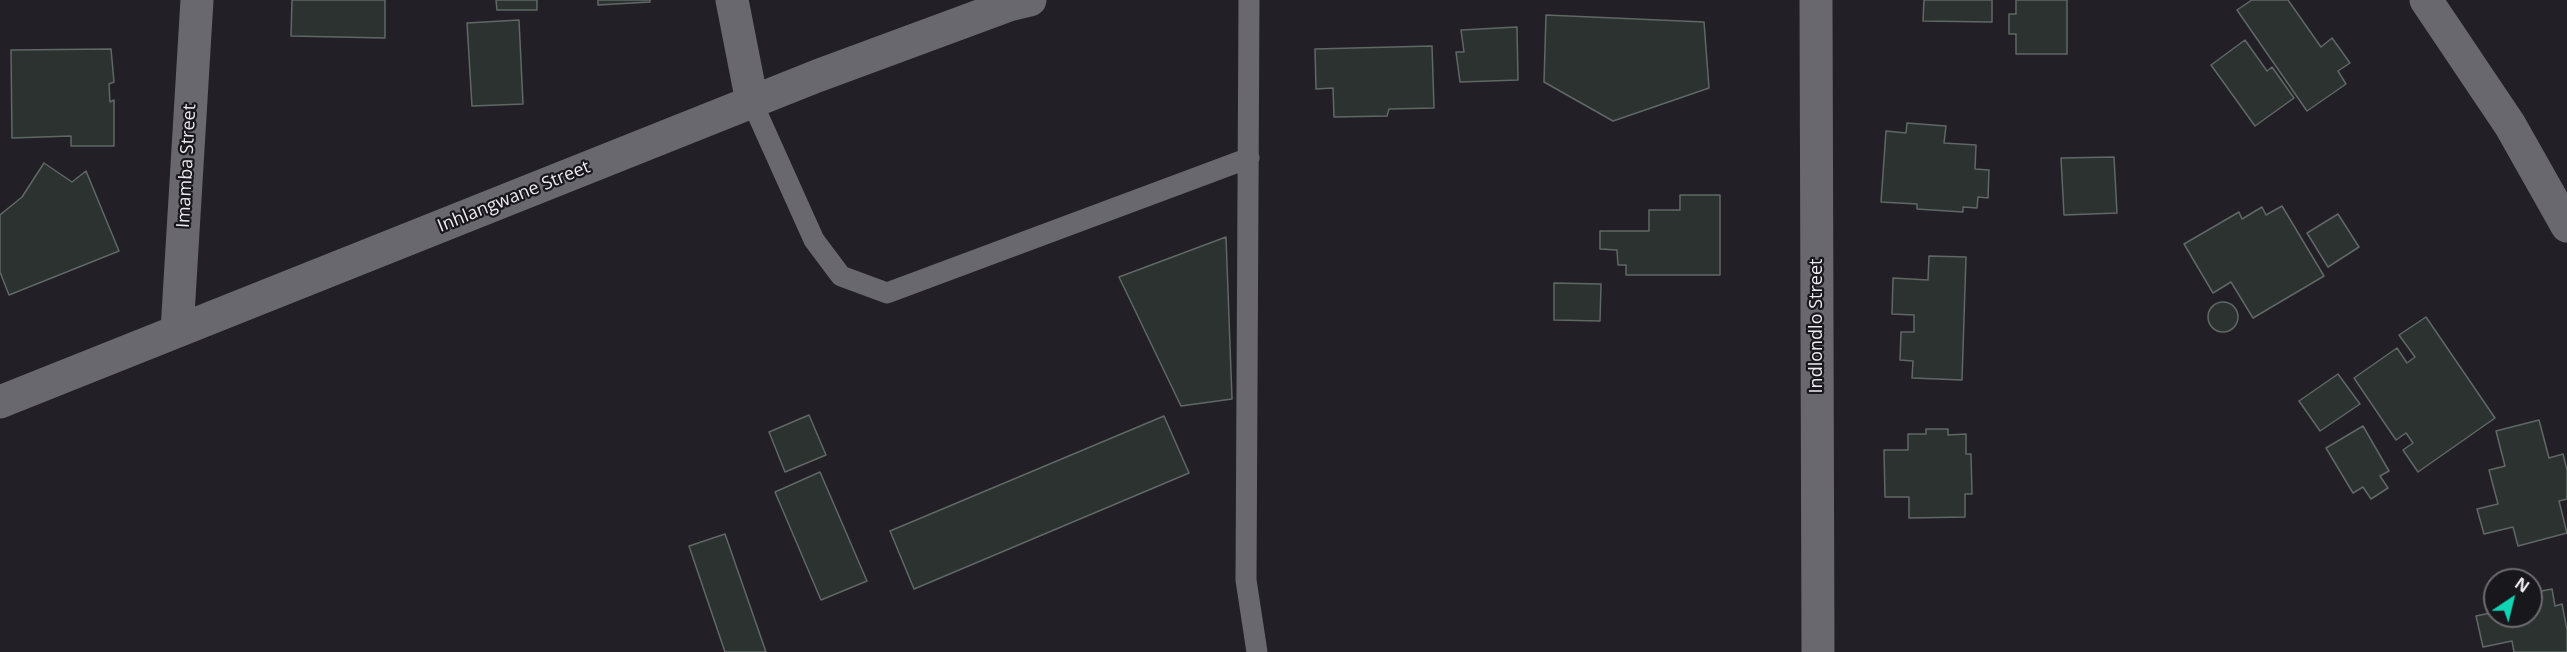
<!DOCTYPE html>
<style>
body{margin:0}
#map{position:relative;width:2567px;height:652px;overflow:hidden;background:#222026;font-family:"Open Sans",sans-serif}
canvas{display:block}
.north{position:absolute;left:2483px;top:568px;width:60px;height:60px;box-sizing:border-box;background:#18171c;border:2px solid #6d6b70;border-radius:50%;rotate:35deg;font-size:16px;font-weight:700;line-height:24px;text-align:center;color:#eceaee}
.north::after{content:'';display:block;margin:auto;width:21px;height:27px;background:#10d5b4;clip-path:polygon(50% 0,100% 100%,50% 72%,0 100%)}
</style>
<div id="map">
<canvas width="2567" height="652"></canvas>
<div class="north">N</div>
</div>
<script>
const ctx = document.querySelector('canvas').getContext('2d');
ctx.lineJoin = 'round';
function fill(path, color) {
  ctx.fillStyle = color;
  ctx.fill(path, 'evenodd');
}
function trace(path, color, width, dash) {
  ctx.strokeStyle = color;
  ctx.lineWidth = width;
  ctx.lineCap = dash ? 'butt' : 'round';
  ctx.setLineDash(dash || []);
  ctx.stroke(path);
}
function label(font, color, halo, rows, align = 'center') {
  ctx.font = font + ' "Open Sans",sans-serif';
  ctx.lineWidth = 4.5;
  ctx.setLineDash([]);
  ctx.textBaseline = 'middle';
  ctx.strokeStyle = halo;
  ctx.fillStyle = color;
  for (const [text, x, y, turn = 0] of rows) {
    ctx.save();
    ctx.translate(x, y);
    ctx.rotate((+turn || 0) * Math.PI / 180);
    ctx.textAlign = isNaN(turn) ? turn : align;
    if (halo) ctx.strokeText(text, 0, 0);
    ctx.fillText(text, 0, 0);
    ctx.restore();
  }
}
const building = new Path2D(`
 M292,0h93v38l-94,-2z
 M496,0h41v10h-40z
 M598,0h52v2l-52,3z
 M1924,0h68v22l-69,-1z
 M2016,0h51v54h-51v-20h-7v-20h7z
 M2252,0h36l33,47 11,-9 18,25 -12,8 8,13 -39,27 -70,-101z
 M1546,15l158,7 5,66 -96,33 -69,-39z
 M519,20l4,84 -51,2 -5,-83z
 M1517,27l1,53 -58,2 -4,-30h8l-3,-22z
 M2245,40l22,31 5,-4 22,31 -39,28 -44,-61z
 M1432,46l2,62 -45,1 -2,7 -53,1 -1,-29 -17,1 -1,-40z
 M111,49l3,33 -5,2 1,18 4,-2v46h-43v-10l-59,2 -1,-88z
 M1907,123l39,3 -2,17 32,2 -1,24 14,1 -1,28 -10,-1 -1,11 -14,-1v5l-46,-3v-5l-36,-2 5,-71 20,2z
 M2114,157l3,56 -53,2 -3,-57z
 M44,163l28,19 14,-11 33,80 -110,44 -9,-23v-57l22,-18z
 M1680,195h40v80h-94v-10h-8l-1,-15 -17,-1v-18h49v-21h31z
 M2282,206l42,70 -71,42 -22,-36 -18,11 -29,-49 55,-32 3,7 20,-12 4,8z
 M2338,214l21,33 -31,20 -21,-34z
 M1226,237l6,162 -51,7 -62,-129z
 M1929,256l37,1 -4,123 -50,-2 1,-17 -13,-1 1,-28h13v-17l-22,-1 1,-36 35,2z
 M1554,283l47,1 -1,37 -46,-1z
 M2208 317a15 15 0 1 1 30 0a15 15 0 1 1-30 0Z
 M2426,317l69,101 -77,54 -15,-22 10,-7 -7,-10 -10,7 -42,-62 43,-30 10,15 8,-6 -16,-22z
 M2338,374l22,30 -40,27 -21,-30z
 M809,415l17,40 -41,17 -16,-40z
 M1164,416l25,57 -275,116 -24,-58z
 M2539,420l10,38 14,-4 4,16v29l-8,2 8,32 -49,13 -5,-19 -29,7 -7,-25 21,-5 -9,-34 16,-4 -9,-35z
 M2363,426l26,45 -9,5 8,12 -17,11 -8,-12 -10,6 -27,-45z
 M1926,429h22v6l18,-1v20h5l1,40h-7v23l-56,1v-21h-24l-1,-47h24v-16h18z
 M820,472l47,109 -46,19 -46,-108z
 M725,534l41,118h-41l-36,-106z
 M2552,589l3,17 7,-2 5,26v22h-53l-2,-11 -29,6 -7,-31 19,-4v4h36v-23z`);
fill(building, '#2b3230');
trace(building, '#606866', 1.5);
trace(new Path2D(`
 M1249,0l-3,580 11,72
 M752,102l62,138 27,36 46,17 362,-135`), '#6a686f', 21);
trace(new Path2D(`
 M732,0l20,102
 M1816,0l2,652
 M2426,0l84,125 57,101
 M177,331l20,-331
 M0,402l817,-326 192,-71 21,-5`), '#6a686f', 33);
label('18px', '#eceaee', '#18171c', [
 ["Imamba Street",187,166,-87],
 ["Inhlangwane Street",514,197,-22],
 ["Indlondlo Street",1817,326,-90]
]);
</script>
